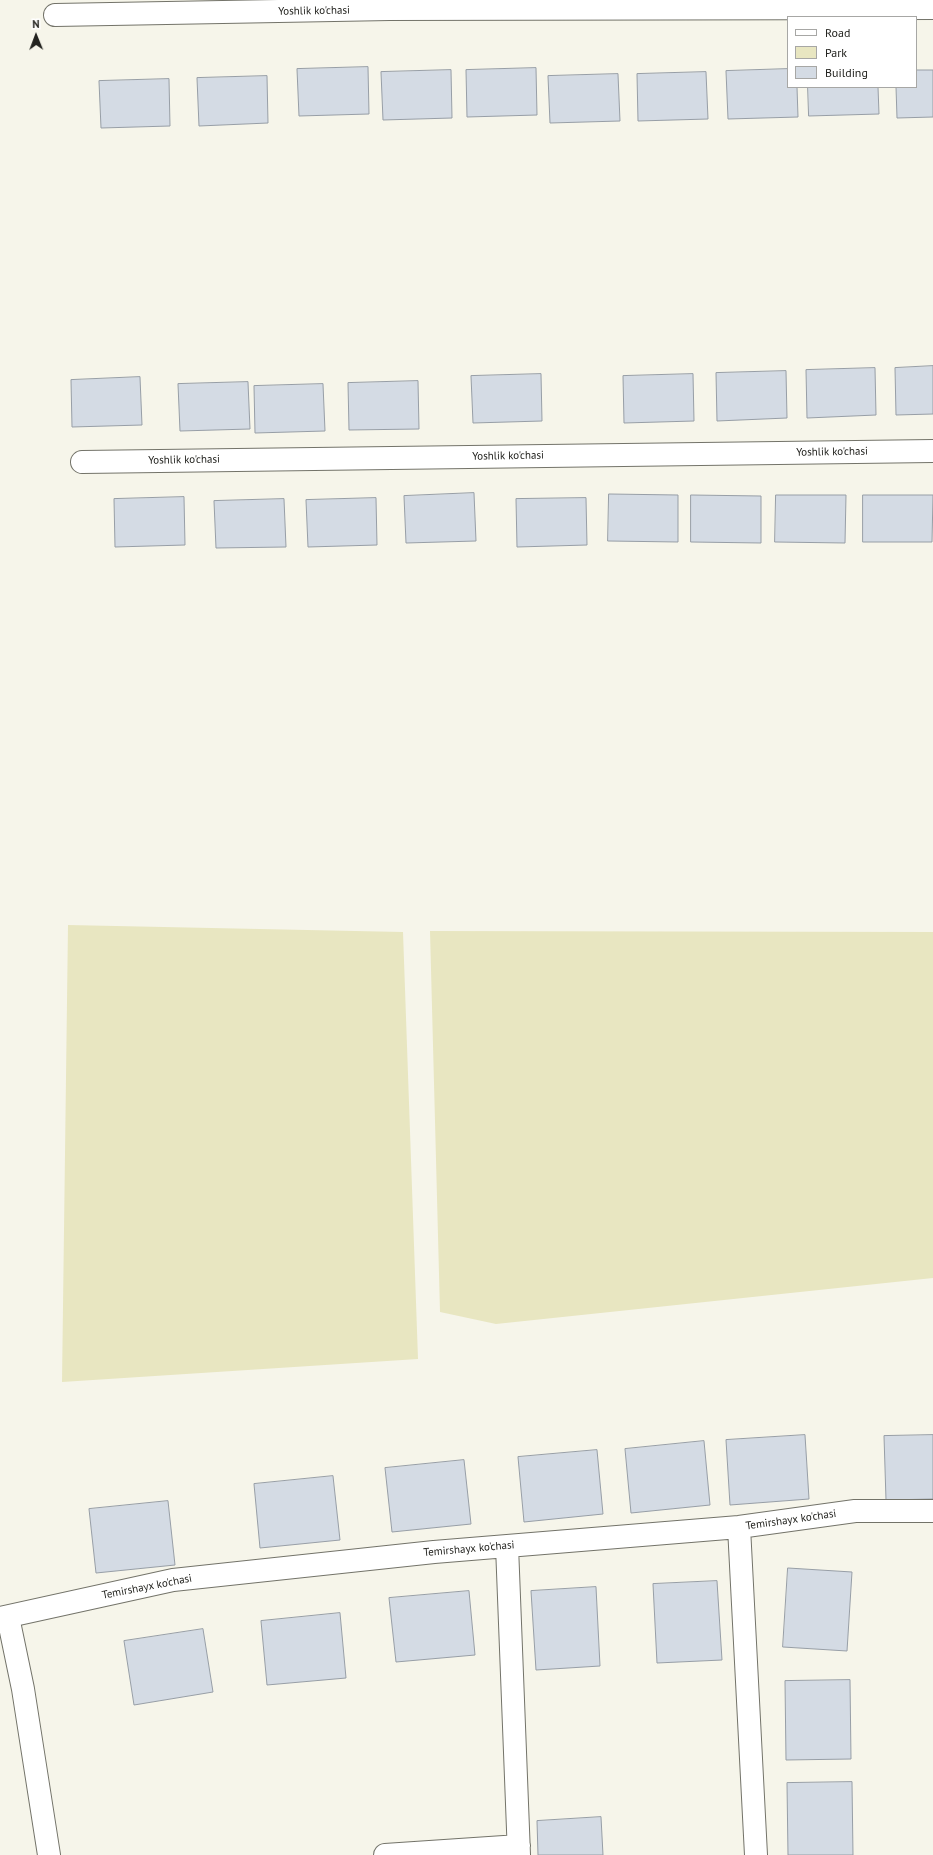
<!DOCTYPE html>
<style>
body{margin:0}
#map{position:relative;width:933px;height:1855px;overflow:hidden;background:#f6f5ea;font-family:"PT Sans",sans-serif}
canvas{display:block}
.legend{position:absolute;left:787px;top:16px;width:130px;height:72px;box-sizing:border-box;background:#fff;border:1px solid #a7a7a5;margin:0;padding:5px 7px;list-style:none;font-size:12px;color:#23231f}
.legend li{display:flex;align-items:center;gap:8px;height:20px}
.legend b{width:20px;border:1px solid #a7a7a5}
.north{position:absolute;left:16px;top:16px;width:40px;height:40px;-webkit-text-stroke:3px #fff;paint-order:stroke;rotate:359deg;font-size:11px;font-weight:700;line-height:16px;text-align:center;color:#23231f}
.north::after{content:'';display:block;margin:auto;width:14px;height:18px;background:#23231f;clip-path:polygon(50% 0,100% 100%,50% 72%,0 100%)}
</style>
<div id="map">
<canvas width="933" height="1855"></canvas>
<ul class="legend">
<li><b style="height:5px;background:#fff"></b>Road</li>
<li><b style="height:11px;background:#e8e6c1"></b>Park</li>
<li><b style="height:11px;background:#d4dbe4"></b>Building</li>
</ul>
<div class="north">N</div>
</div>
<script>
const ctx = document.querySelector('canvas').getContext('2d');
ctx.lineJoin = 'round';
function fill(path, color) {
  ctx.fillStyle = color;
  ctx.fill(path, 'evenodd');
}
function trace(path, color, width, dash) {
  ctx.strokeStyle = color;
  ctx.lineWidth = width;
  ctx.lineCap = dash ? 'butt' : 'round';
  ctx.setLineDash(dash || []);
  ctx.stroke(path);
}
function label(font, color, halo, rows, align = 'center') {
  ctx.font = font + ' "PT Sans",sans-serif';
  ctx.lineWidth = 3;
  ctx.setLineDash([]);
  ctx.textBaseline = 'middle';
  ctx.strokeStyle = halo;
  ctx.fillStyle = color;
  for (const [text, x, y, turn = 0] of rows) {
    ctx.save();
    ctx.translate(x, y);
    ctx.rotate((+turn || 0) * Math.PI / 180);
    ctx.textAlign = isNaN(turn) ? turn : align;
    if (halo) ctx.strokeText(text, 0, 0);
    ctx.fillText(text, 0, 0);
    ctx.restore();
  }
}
fill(new Path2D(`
 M68,925l335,7 15,427 -356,23z
 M430,931l503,1v346l-437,46 -56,-12z`), '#e8e6c1');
const building = new Path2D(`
 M368,67l1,47 -70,2 -2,-47z
 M536,68l1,47 -70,2 -1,-47z
 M788,69v18h9l1,30 -70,2 -2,-48z
 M451,70l1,48 -69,2 -2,-48z
 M916,70h17v47l-36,1 -1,-31h20z
 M706,72l2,47 -70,2 -1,-47z
 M618,74l2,47 -70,2 -2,-47z
 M267,76l1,47 -69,3 -2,-48z
 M169,79l1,47 -69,2 -2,-47z
 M808,87h70l1,27 -70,2z
 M933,366v48l-37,1 -1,-47z
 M875,368l1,47 -69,3 -1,-48z
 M786,371l1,47 -70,3 -1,-48z
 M541,374l1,47 -69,2 -2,-47z
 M693,374l1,47 -70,2 -1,-47z
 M140,377l2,48 -70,2 -1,-47z
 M418,381l1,48 -70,1 -1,-47z
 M248,382l2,47 -70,2 -2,-47z
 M323,384l2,47 -70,2 -1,-47z
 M474,493l2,48 -70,2 -2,-47z
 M609,494l69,1v47l-70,-1z
 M691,495l70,1v47l-70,-1z
 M776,495h70l-1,48 -70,-1z
 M863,495h70l-1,47h-69z
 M184,497l1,48 -70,2 -1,-48z
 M376,498l1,47 -69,2 -2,-47z
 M586,498l1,47 -70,2 -1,-48z
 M284,499l2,48 -70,1 -2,-47z
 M805,1435l4,64 -79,6 -4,-65z
 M933,1435v64l-47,1 -2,-64z
 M704,1441l6,64 -79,8 -6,-64z
 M597,1450l6,64 -79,8 -6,-65z
 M464,1460l7,64 -79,8 -7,-64z
 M333,1476l7,64 -80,8 -6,-64z
 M168,1501l7,64 -79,8 -7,-64z
 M788,1568l64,4 -5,79 -64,-4z
 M717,1581l5,79 -65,3 -4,-79z
 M596,1587l4,79 -64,4 -5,-79z
 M469,1591l6,64 -79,7 -7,-64z
 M340,1613l6,65 -79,7 -6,-64z
 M203,1629l10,63 -79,13 -10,-64z
 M850,1680l1,79 -65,1 -1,-79z
 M852,1782l1,73h-65l-1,-72z
 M601,1817l2,38h-65l-1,-34z`);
fill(building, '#d4dbe4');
trace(building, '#979ea6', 1);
const minor = new Path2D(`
 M55,15l335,-6 543,-1
 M82,462l851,-11
 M739,1527l17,328
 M507,1546l12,309
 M8,1617l15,72 26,166
 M0,1618l173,-38 261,-28 305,-25 116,-16h78
 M385,1855l134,-9`);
trace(minor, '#737369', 24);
trace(minor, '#fff', 22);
label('11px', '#23231f', '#fff', [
 ["Yoshlik ko'chasi",314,11,-1],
 ["Yoshlik ko'chasi",832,452,-1],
 ["Yoshlik ko'chasi",508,456,-1],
 ["Yoshlik ko'chasi",184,460,-1],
 ["Temirshayx ko'chasi",791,1520,-8],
 ["Temirshayx ko'chasi",469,1549,-5],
 ["Temirshayx ko'chasi",147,1587,-11]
]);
</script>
